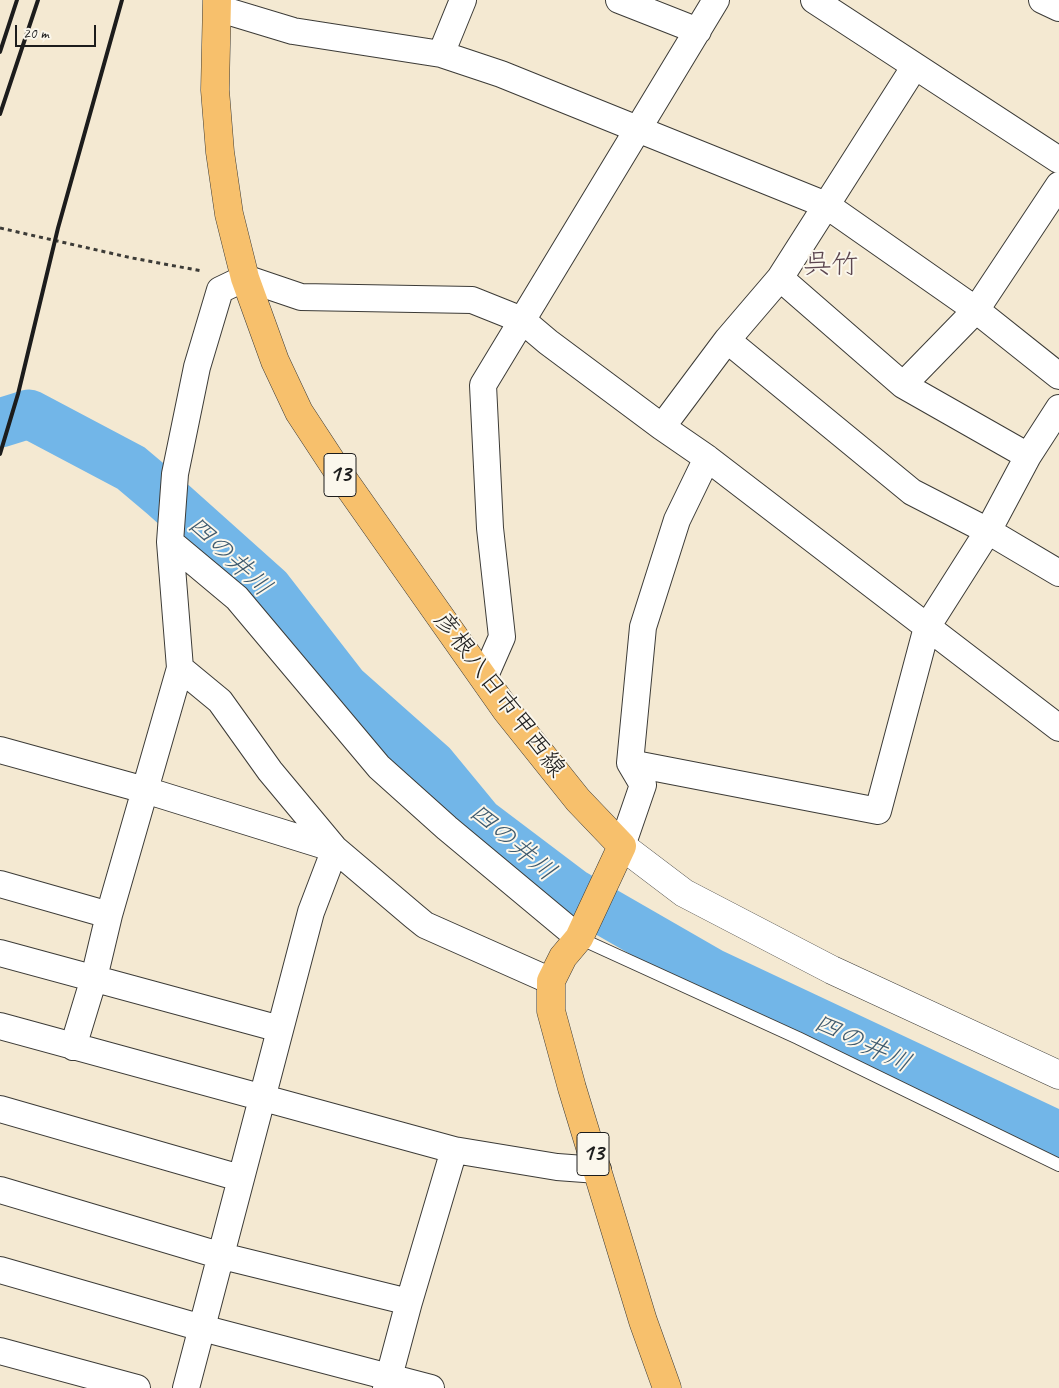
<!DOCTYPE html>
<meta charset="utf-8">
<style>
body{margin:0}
#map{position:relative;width:1059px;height:1388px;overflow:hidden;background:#f4e9d2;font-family:Caveat,sans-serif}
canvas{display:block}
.scale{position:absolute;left:15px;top:25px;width:81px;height:22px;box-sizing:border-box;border:2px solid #1c1c1c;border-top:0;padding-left:6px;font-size:15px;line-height:18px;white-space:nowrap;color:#1c1c1c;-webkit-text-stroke:4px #fbf7ec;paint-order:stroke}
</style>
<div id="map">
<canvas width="1059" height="1388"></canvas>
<div class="scale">20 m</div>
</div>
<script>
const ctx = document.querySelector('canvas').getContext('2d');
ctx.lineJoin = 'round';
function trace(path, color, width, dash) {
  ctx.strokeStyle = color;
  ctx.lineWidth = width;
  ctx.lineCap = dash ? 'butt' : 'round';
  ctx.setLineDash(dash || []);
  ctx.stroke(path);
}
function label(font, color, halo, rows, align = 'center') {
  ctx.font = font + ' Caveat,"Klee One",sans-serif';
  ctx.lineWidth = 4;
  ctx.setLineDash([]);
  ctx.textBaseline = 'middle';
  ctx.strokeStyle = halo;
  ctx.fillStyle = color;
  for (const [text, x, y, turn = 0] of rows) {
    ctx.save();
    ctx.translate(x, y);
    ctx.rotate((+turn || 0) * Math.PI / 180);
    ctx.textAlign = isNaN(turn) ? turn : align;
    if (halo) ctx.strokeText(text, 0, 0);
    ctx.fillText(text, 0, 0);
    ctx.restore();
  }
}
trace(new Path2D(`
 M0,423l29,-9 102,54 32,27 105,94 76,98 88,78 47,57 94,71 139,80 347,163`), '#72b6e8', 49);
const service = new Path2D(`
 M579,938l219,100 261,127`);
const minor = new Path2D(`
 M619,0l79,31
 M814,0l245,160
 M1042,0l17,8
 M217,8l76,23 148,23 60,20 325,131 150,105 83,66
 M441,54l22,-54
 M780,278l123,107 125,71
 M727,340l185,152 76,39 71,42
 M903,385l73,-75 83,-125
 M662,427l65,-87 53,-62 135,-212
 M170,542l67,56 142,169 68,61 132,110
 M180,668l40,33 50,70 65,78 79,67 11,9 126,56
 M484,678l18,-41 -12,-109 -7,-143 233,-385
 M0,750l145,40 190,59 -24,63 -125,476
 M630,763l248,48 49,-184 61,-96 40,-75 31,-48
 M622,846l21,-61 -13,-22 13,-136 34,-107 30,-62
 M0,884l109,31
 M0,953l280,76
 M0,1026l454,124 103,17 41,3
 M73,1047l21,-69 15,-63 71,-247 -10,-126 5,-68 22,-107 23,-77 25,-12 56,19 171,3 50,20 26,22 114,85 45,31 352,270
 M0,1109l240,69
 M0,1190l222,66 187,46
 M0,1270l202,58 229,60
 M0,1351l137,37
 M386,1388l23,-86 45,-152`);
const tertiary = new Path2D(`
 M622,846l62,47 148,77 227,105`);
const primary = new Path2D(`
 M217,0l-2,90 5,62 9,62 16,64 30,83 24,51 40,61 167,237 72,90 44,46 -43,92 -16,19 -12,24v30l21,77 71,233 24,67`);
trace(service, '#3c3b37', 14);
trace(minor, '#3c3b37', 28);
trace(tertiary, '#3c3b37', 29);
trace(primary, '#3c3b37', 29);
trace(new Path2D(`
 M0,228l132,30 70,13`), '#3c3b37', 3, [4, 4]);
trace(service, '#fff', 12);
trace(minor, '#fff', 26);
trace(tertiary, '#fff', 28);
trace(primary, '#f7c06c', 28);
trace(new Path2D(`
 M0,52l17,-52
 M0,114l38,-114
 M0,454l18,-60 40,-166 64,-228`), '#1c1c1c', 4);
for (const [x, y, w] of [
 [340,475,32],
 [593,1154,32]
]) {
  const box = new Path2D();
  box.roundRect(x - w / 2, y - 21.5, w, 43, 4);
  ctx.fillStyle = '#fbf7ec';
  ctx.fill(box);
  trace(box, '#1c1c1c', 1);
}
label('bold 24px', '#1c1c1c', null, [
 ["13",340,475],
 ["13",593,1154]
]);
label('25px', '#1c1c1c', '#fbf7ec', [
 ["彦根八日市甲西線",499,695,53]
]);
label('italic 26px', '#3e5a6e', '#fbf7ec', [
 ["四の井川",229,557,43],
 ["四の井川",512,843,40],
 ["四の井川",862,1044,25]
]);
label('28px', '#5c4650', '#fbf7ec', [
 ["呉竹",831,266]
]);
</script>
